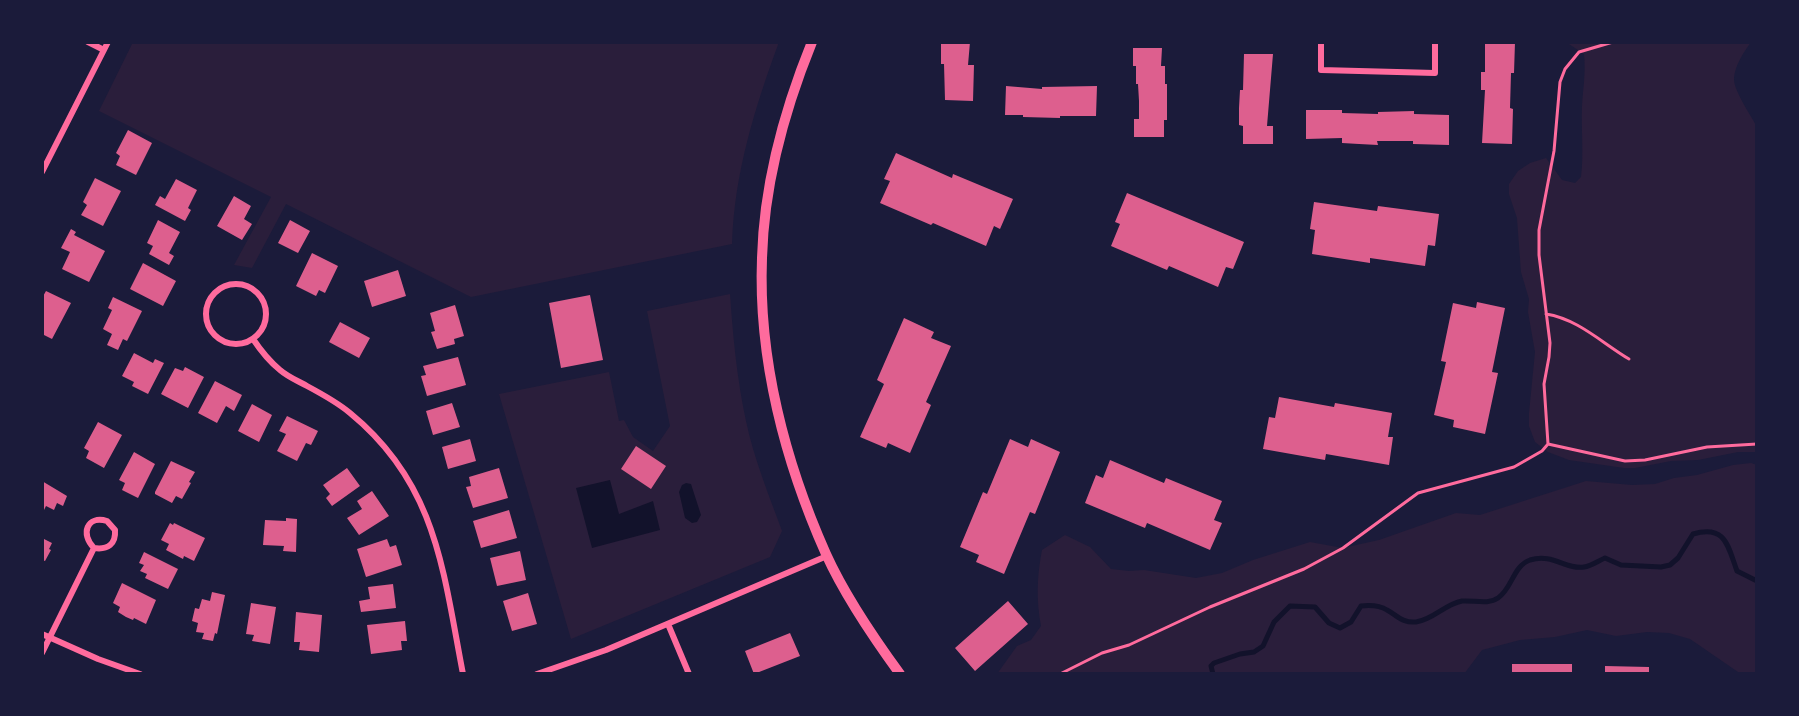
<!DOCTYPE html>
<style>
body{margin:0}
#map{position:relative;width:1799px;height:716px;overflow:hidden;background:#1b1b3a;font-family:Raleway,sans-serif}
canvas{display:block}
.frame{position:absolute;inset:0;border:44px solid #1b1b3a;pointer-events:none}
</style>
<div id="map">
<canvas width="1799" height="716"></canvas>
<div class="frame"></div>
</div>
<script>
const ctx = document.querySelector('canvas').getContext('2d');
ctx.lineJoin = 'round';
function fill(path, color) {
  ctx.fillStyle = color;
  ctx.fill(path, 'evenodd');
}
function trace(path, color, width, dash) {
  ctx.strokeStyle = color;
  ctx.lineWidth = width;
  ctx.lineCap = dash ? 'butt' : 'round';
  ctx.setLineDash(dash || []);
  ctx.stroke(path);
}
fill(new Path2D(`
 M133,42h646c-24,65 -45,132 -47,202l-261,53 -185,-93 -34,64 -18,-3 37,-68 -172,-86z
 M1566,42h185c-7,10 -16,23 -17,36 -1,12 17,37 23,49v325h-19l-40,8 -27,1 -36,7h-11l-55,-8 -21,-8 -13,-10 -6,-16v-13l6,-61 -7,-40 1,-13 -8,-27 -4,-54 -8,-24v-10l9,-13 12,-8 16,-5 16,22 13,3 6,-6c3,-24 0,-47 1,-71 1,-18 4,-33 2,-52z
 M730,294c3,43 7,85 16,127 8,38 23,74 36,110l-12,26 -199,82 -72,-245 110,-22 10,49 5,-1 9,17 20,14 17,-25 -23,-115z
 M1751,463l6,2v209h-16l-51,-35 -21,-6 -22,-1 -31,4 -29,-6 -32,7 -35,3 -38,10 -18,24h-467l20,-28 14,-6 10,-14c-5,-27 -4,-50 1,-76l23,-15 25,12 21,22 18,2 15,-1 52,8 26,-5 31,-13 57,-18 33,6 36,-8 77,-27 24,2 106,-34 46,4 23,-1 19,-6 23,-3 36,-10z`), '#2a1e3b');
fill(new Path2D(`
 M610,480l9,34 34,-13 7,29 -68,18 -16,-60z
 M686,483l5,1 10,31 -4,7 -5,1 -7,-5 -6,-26 3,-7z`), '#12122b');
trace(new Path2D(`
 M1213,674l-2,-8 3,-3 26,-9 14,-2 9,-6 11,-24 16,-16 25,1 14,16 11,5 11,-6 10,-16c9,-1 18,-1 26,4 11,6 15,13 29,12 17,-2 29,-18 46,-21 12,-1 26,4 36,-3 14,-9 15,-32 32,-38 23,-7 36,10 54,7 7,-1 14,-6 21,-9l16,7 40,2 9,-2 8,-7 15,-24c33,-10 35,13 44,37l20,10`), '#12122b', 5);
fill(new Path2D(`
 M941,42h29l-2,23h6l-1,36 -28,-1 -1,-36h-3z
 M1485,42h30l-1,31h-3l-1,35 3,1 -1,35 -30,-1 3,-53h-4v-18h4z
 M1133,48h29l-1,18h4v18h2v36h-3v17h-30v-18h5v-18l-1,-17h-2v-18h-3z
 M1244,54h29l-6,72h6v18h-30v-18l-4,-1v-17l1,-18h3z
 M1006,86l36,3v-2l55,-1 -1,30h-36v2l-37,-1v-2h-18z
 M1306,110h36v3l36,1v-2l36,-1v3l35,1v30l-36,-1v-3h-36l1,4 -19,-1 -17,-1v-5l-36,1z
 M128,130l24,13 -16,32 -20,-10 4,-9 -4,-3z
 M896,153l56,25 1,-4 60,25 -13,30 -6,-3 -8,20 -53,-23 -2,2 -51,-22 10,-22 -6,-2z
 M95,178l26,13 -18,35 -22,-11 6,-10 -4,-3z
 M176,179l21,11 -9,18 3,2 -6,11 -30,-16 5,-9 5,3z
 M1127,193l117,49 -11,27 -7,-2 -8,20 -49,-21 -2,4 -56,-24 9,-22 -5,-2z
 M234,196l17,10 -7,13 8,5 -10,16 -25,-14z
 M1314,202l63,9 1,-5 61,8 -4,32 -7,-1 -3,21 -55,-8v5l-58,-9 3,-24 -5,-1z
 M158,220l22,12 -11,21 5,3 -5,9 -20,-11 4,-8 -6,-3z
 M290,220l20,11 -12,22 -20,-10z
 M71,229l5,3 -2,3 31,16 -16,31 -27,-13 8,-17 -9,-4z
 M312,253l26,13 -13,27 -6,-3 -3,6 -20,-10z
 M143,263l33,18 -13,25 -33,-17z
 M398,270l8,26 -34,11 -8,-26z
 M46,291l25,12 -19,36 -10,-5v-36z
 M590,295l13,65 -42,8 -12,-65z
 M113,297l29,14 -15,30 -4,-2 -5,11 -11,-5 5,-11 -9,-5 9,-19 -4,-2z
 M1477,302l28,6 -13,64 6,1 -13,61 -32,-7 1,-7 -20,-5 12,-53 -5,-1 12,-58 23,5z
 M455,305l9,31 -10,3 1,5 -18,5 -6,-17 4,-1 -5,-18z
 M904,318l30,14 -3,6 20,8 -25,56 5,3 -21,48 -22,-10 -2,5 -26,-11 24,-53 -7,-4z
 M340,322l30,16 -11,20 -30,-16z
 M134,353l19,10 2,-4 9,4 -16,31 -16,-8 2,-4 -12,-6z
 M458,357l8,28 -39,11 -6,-20 5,-1 -3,-9z
 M185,367l19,10 -16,31 -27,-14 14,-26 8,3z
 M215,381l27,14 -8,16 -8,-5 -9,17 -19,-10z
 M1279,397l55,10 1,-4 57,10 -4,24h5l-4,28 -63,-11 -1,6 -62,-11 6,-32 6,1z
 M452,403l8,24 -27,8 -7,-24z
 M252,404l20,11 -13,27 -21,-11z
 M287,416l31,15 -7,14 -5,-2 -9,18 -20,-10 9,-17 -7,-3z
 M98,422l24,13 -18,33 -18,-10 3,-7 -5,-3z
 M470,439l6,22 -28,8 -6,-22z
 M1010,439l18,8 3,-8 29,13 -25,62 -5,-2 -26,62 -28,-12 3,-7 -19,-8 23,-55 4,2z
 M636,446l30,20 -15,23 -30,-20z
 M134,452l21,12 -17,34 -16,-8 3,-7 -6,-3z
 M1110,460l54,23 2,-5 56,23 -8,19 8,3 -12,27 -63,-27 -2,5 -60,-25 11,-28 7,3z
 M171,461l24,11 -6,10 2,1 -9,16 -6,-3 -4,7 -17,-9v-2z
 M347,468l13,18 -28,20 -6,-8 4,-4 -7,-9z
 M499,468l9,30 -35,10 -7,-21 5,-1 -2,-9z
 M42,481l25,15 -4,10 -6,-3 -3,7 -8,-4 -2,4h-2z
 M372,491l17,25 -30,19 -12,-17 15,-9 -5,-8z
 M509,510l8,28 -36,10 -8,-27z
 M286,518l11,1 -1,33 -13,-1 1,-5 -21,-1 2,-25 21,1z
 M170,523l3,2 1,-2 31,15 -11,23 -10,-5 -1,3 -17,-9 3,-6 -8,-4z
 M42,538l10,5 -3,6 2,1 -6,11 -3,-1z
 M387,539l3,8 6,-2 6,20 -36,12 -9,-28z
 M520,551l6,29 -29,6 -7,-28z
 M144,552l34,17 -10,20 -23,-11 2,-4 -7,-3 4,-6 -5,-2z
 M122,583l34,17 -10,24 -12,-6 -1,2 -7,-3 -8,-5 2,-5 -7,-4z
 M393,584l3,24 -35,4 -2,-11 11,-2 -2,-12z
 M212,592l13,3 -8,39 -2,-1 -2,8 -11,-2 2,-6 -8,-1 2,-9 -6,-2 3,-13 4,1 3,-10 8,2z
 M528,593l9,31 -25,7 -9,-30z
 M1008,601l20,23 -53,47 -20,-23z
 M251,603l25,4 -6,37 -18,-3 2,-6 -8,-1z
 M296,612l26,3 -3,37 -20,-2 1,-8h-6z
 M405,621l2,20h-6l1,9 -31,4 -4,-29z
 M790,633l10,23 -46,18 -9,-23z
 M1512,664h60v10h-60z
 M1605,666l44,1v7h-44z`), '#dd5f8e');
trace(new Path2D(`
 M1546,314c32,5 56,29 83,45
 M1548,444l77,17 20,-1 62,-13 50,-3
 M1060,674l42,-21 27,-8 81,-38 94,-38 39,-21 75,-55 96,-26 28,-16 6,-7 -4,-60 5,-27 1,-14 -11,-88v-25l15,-79 6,-69 5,-13 14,-17 34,-10`), '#ff6b9d', 3);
trace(new Path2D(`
 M88,42l16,8
 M1321,42v28l114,3v-31
 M42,172l66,-130
 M206 314a30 30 0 1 1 60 0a30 30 0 1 1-60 0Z
 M253,339c8,12 16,22 27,31 8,7 18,11 27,16 15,8 30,16 43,27 87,71 93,158 113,261
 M668,624l21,50
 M42,634l56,25 42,15
 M42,653l52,-105c14,2 22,-4 21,-18l-8,-9c-20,-6 -27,13 -13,27
 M537,674l69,-24 221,-94`), '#ff6b9d', 6);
trace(new Path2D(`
 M812,42c-28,69 -48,141 -50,216 -4,101 23,204 64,296 19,42 47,83 74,120`), '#ff6b9d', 10);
</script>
